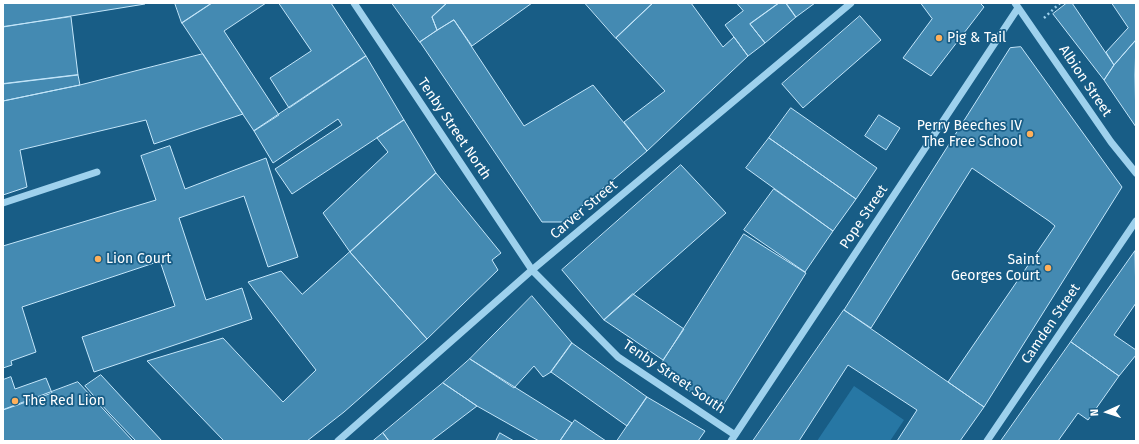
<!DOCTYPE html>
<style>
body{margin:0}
#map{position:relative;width:1139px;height:444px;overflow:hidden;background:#185d86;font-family:"Fira Sans",sans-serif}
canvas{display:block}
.frame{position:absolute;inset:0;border:4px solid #fff;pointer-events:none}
.north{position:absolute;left:1087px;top:392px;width:40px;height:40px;-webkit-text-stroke:3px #185d86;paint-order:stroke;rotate:267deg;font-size:11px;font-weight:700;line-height:16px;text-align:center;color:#fff}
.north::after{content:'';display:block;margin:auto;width:14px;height:18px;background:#fff;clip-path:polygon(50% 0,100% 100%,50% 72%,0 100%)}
</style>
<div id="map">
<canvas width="1139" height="444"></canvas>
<div class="frame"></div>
<div class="north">N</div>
</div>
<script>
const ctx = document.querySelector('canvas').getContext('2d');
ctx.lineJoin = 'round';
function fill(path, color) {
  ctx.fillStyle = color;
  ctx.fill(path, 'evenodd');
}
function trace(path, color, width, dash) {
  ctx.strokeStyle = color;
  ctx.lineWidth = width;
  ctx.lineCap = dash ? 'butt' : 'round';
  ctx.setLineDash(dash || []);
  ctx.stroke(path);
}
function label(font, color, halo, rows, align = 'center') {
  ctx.font = font + ' "Fira Sans",sans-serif';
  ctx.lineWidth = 3.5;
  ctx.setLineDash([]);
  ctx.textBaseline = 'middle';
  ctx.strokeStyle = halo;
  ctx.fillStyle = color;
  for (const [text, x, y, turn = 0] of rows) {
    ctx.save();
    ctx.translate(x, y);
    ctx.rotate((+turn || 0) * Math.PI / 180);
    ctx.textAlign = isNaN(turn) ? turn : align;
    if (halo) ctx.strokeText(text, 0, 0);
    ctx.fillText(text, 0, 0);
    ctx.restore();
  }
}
fill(new Path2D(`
 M854,386l50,34 -14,21h-73z`), '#2777a4');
const building = new Path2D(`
 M3,3h142v1l-142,23z
 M175,3h37l-30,20z
 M212,3h54l-42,28 55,84 -25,16 -72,-108z
 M279,3h52l35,53 -77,52 -19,-30 41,-27z
 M392,3h55l-15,14 5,13 -17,12z
 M447,3h85l-60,43 -18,-26 -17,10 -5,-13z
 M585,3h68l-37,35z
 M653,3h38l32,44 11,-10 14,19 -101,95 -23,-29 41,-31 -49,-53z
 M737,3h42l-29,21 15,19 -17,13 -23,-31 18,-14z
 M779,3h7l10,14 -31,26 -15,-19z
 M786,3h29l-19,14z
 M921,3h59l4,4 -53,69 -28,-18 29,-39z
 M1067,3h5l42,62 -10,15 -51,-66z
 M1112,3h24v37l-22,25 -8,-13 22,-24z
 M860,16l21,24 -78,68 -21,-24z
 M71,17l7,58 -75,9v-57z
 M454,20l70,106 69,-41 54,66 -84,71h-21l-122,-180z
 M1136,40l-1,35 1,52 -32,-47 10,-15z
 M1021,47l101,140 -138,220 -36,-25 107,-156 -6,-5 -77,-53 -101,160 -27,-18 166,-262z
 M203,54l40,60 -89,30 -8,-24 -126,30 7,37 -24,8v-94l77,-16z
 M366,56l38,64 -112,74 -17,-25 67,-44 -4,-6 -65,44 -19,-32z
 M78,75l2,10 -77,16v-17z
 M791,108l86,60 -21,31 -87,-61z
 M879,115l21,13 -14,22 -21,-14z
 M404,120l32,53 -86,79 -27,-39 65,-61 -11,-14z
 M769,138l87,61 -23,32 -87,-63z
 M170,146l15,43 81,-31 32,99 -30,10 -24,-71 -65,22 27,82 36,-12 10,31 -158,53 -12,-35 93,-31 -15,-45 -138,46 14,45 -25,9 1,4 -9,3v-122l153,-46 -15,-44z
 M681,165l45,48 -122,107 -42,-50z
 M436,173l65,80 -9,7 6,10 -71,69 -77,-87z
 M774,189l59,42 -28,41 -61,-42z
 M744,234l62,39 -86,137 -63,-39z
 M1135,251l1,52 -22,32 22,15v5l-17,21 -48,-34z
 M350,252l77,87 -83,73 -37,29h-83l-77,-80 76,-23 60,64 33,-32 -68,-88 33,-11 21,23z
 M633,294l51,35 -21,31 -59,-40z
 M532,296l40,47 -21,29 -8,5 -9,-11 -20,22 -44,-29z
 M844,310l140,97 -24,34h-63l20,-31 -69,-45 -49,76h-46z
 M1071,342l48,34 -31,44 -10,-7 -20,28h-57z
 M572,343l75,54 -20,29 -76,-54z
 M470,359l102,64 -12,18h-21l-62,-35 -34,-23z
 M101,375l61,66h-26l-26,-27 -25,-28z
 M11,377l4,12 31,-11 6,15 -49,17v-30z
 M78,382l55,59h-130v-31z
 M443,383l34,23 -46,35h-42l-6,-8z
 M647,397l58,34 -7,10h-81z
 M575,420l31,21h-46z
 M383,433l6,8h-16z
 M500,433l14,8h-18z`);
fill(building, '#448ab2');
trace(building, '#c4e6fa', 1);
trace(new Path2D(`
 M1044,18l16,-15`), '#9ed1ed', 2.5, [2, 3]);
trace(new Path2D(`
 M354,3l178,267 86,87 117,78
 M1015,3l96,139 25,31
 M3,203l94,-31
 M338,441l194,-171 319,-267
 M731,441l287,-433
 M987,441l149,-220`), '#9ed1ed', 7);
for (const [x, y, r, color] of [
 [939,38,4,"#ffb05a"],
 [1030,134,4,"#ffb05a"],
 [98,259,4,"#ffb05a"],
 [1048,268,4,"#ffb05a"],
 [15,401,4,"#ffb05a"]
]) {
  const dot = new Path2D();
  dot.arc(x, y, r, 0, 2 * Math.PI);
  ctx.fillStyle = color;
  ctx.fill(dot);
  trace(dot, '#185d86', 1.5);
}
label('14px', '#fff', '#185d86', [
 ["Pig & Tail",947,38],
 ["Perry Beeches IV",1022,126,"right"],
 ["The Free School",1022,142,"right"],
 ["Lion Court",106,259],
 ["Saint",1040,260,"right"],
 ["Georges Court",1040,276,"right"],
 ["The Red Lion",23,401]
], 'left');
label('14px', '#fff', '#185d86', [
 ["Albion Street",1085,81,56],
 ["Tenby Street North",454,129,56],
 ["Carver Street",584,210,-40],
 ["Pope Street",864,217,-56],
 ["Camden Street",1051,324,-56],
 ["Tenby Street South",674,377,34]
]);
</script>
